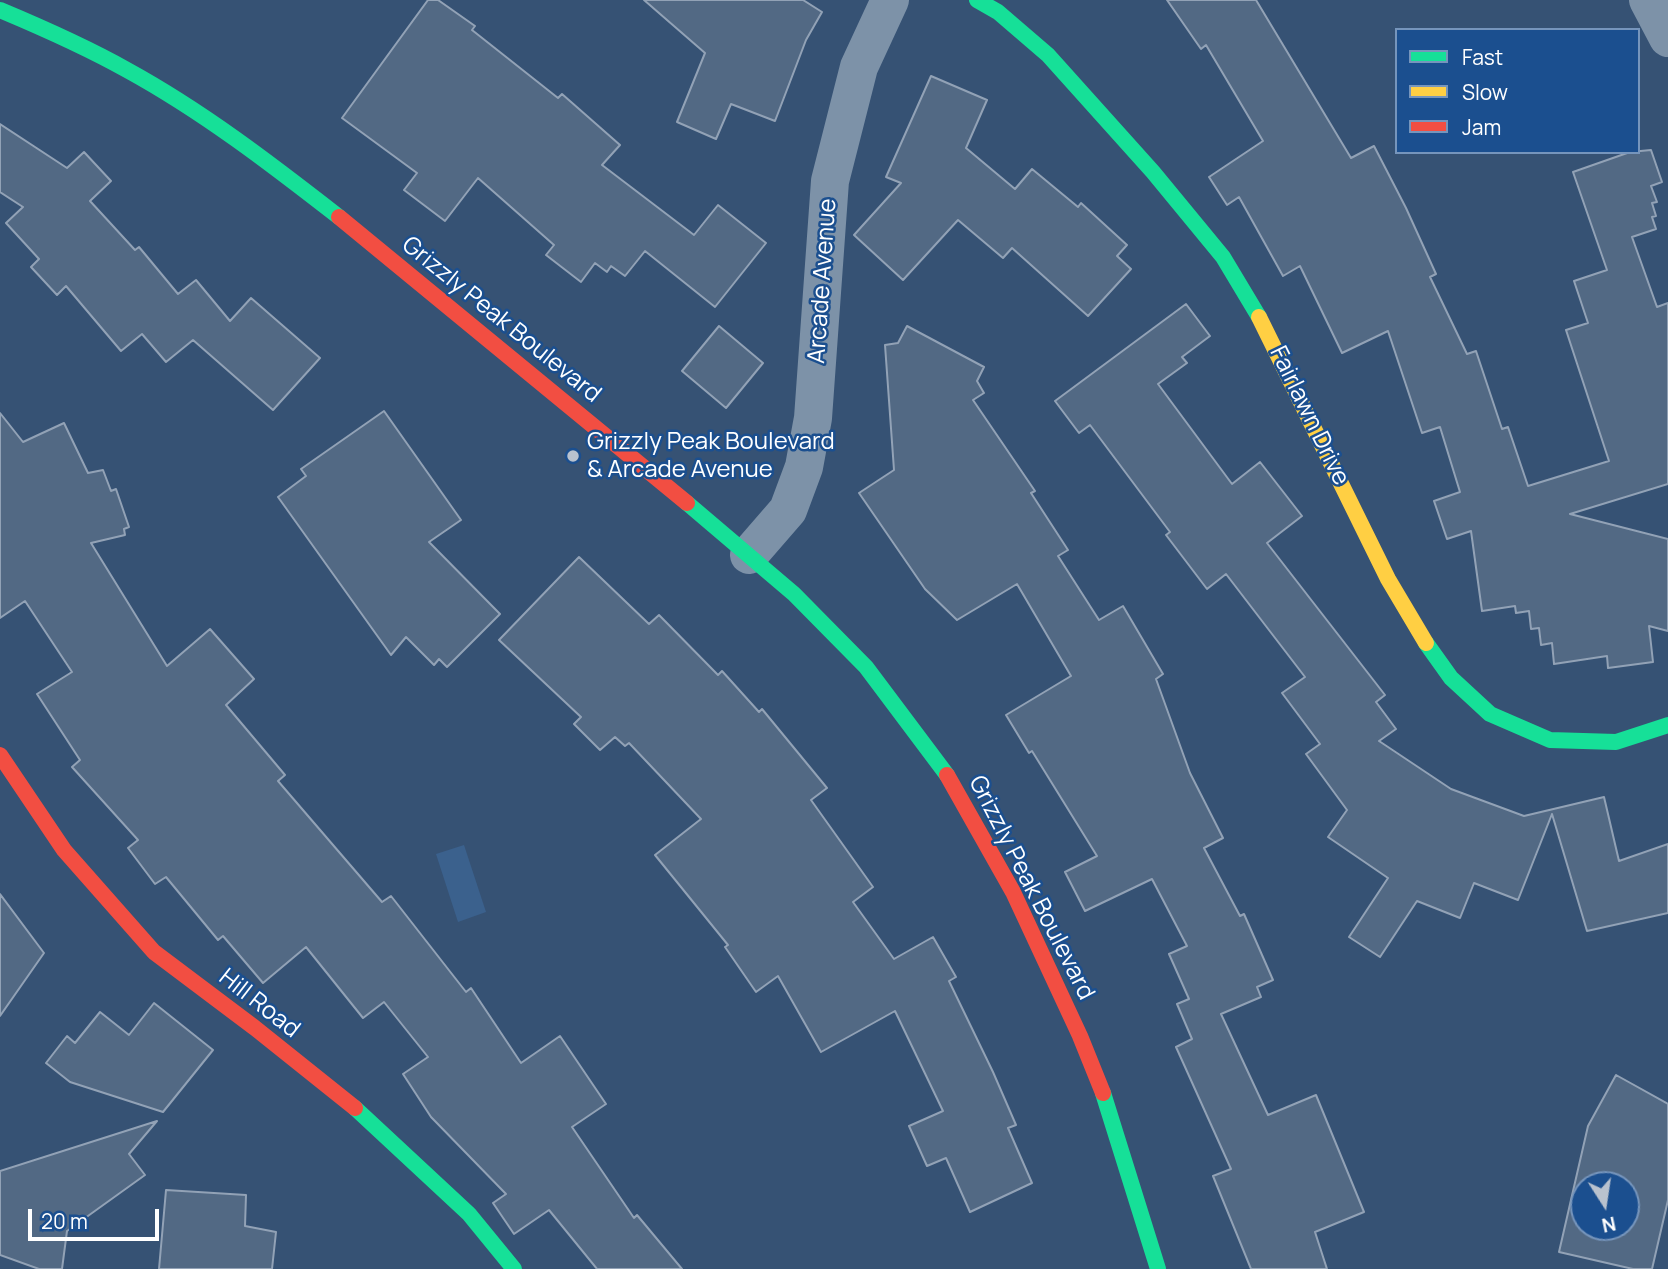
<!DOCTYPE html>
<style>
body{margin:0}
#map{position:relative;width:1668px;height:1269px;overflow:hidden;background:#365274;font-family:Manrope,sans-serif}
canvas{display:block}
.legend{position:absolute;left:1395px;top:28px;width:245px;height:126px;box-sizing:border-box;background:#1b4f8f;border:2px solid #7695bc;margin:0;padding:9px 12px;list-style:none;font-size:21px;color:#fff}
.legend li{display:flex;align-items:center;gap:14px;height:35px}
.legend b{width:35px;border:2px solid #7695bc}
.north{position:absolute;left:1570px;top:1171px;width:70px;height:70px;box-sizing:border-box;background:#1b4f8f;border:2px solid #7695bc;border-radius:50%;rotate:168deg;font-size:19px;font-weight:700;line-height:28px;text-align:center;color:#fff}
.north::after{content:'';display:block;margin:auto;width:24px;height:32px;background:#b9c2ce;clip-path:polygon(50% 0,100% 100%,50% 72%,0 100%)}
.scale{position:absolute;left:28px;top:1209px;width:131px;height:32px;box-sizing:border-box;border:4px solid #fff;border-top:0;padding-left:9px;font-size:21px;line-height:24px;white-space:nowrap;color:#fff;-webkit-text-stroke:5px #1b4f8f;paint-order:stroke}
</style>
<div id="map">
<canvas width="1668" height="1269"></canvas>
<ul class="legend">
<li><b style="height:9px;background:#16e098"></b>Fast</li>
<li><b style="height:9px;background:#ffcf43"></b>Slow</li>
<li><b style="height:9px;background:#f24e42"></b>Jam</li>
</ul>
<div class="north">N</div>
<div class="scale">20 m</div>
</div>
<script>
const ctx = document.querySelector('canvas').getContext('2d');
ctx.lineJoin = 'round';
function fill(path, color) {
  ctx.fillStyle = color;
  ctx.fill(path, 'evenodd');
}
function trace(path, color, width, dash) {
  ctx.strokeStyle = color;
  ctx.lineWidth = width;
  ctx.lineCap = dash ? 'butt' : 'round';
  ctx.setLineDash(dash || []);
  ctx.stroke(path);
}
function label(font, color, halo, rows, align = 'center') {
  ctx.font = font + ' Manrope,sans-serif';
  ctx.lineWidth = 5;
  ctx.setLineDash([]);
  ctx.textBaseline = 'middle';
  ctx.strokeStyle = halo;
  ctx.fillStyle = color;
  for (const [text, x, y, turn = 0] of rows) {
    ctx.save();
    ctx.translate(x, y);
    ctx.rotate((+turn || 0) * Math.PI / 180);
    ctx.textAlign = isNaN(turn) ? turn : align;
    if (halo) ctx.strokeText(text, 0, 0);
    ctx.fillText(text, 0, 0);
    ctx.restore();
  }
}
fill(new Path2D(`
 M464,845l22,67 -28,10 -22,-68z`), '#3b618d');
const building = new Path2D(`
 M428,0h10l37,26 -3,4 86,68 4,-4 58,51 -18,20 92,70 24,-30 48,38 -51,64 -70,-56 -20,25 -14,-10 -4,6 -12,-9 -14,19 -35,-27 8,-10 -76,-67 -33,43 -41,-31 13,-17 -75,-55z
 M644,0h159l19,12 -16,28 -31,81 -44,-17 -15,35 -39,-17 28,-69z
 M1167,0h89l95,158 23,-12 32,62 30,66 -6,3 37,77 9,-3 26,78 6,-2 20,59 81,-25 -43,-131 22,-7 -14,-42 33,-11 -34,-98 57,-20 21,-2 11,32 -11,4 6,16 -5,1 4,13 -4,1 4,12 -24,8 25,70 11,-4v181l-98,30 98,25v92l-19,-5 4,36 -45,6 -1,-12 -53,8 -2,-21 -11,2 -2,-17 -8,1 -2,-18 -13,2 -1,-7 -33,5 -11,-80 -24,8 -13,-38 26,-9 -20,-65 -18,6 -34,-102 -46,22 -42,-87 -17,10 -44,-79 -12,8 -18,-28 54,-36 -57,-96 -5,4z
 M931,76l56,24 -21,48 49,41 17,-20 46,38 3,-4 46,42 -10,11 14,13 -43,47 -76,-68 -9,10 -45,-38 -55,60 -49,-45 47,-52 -15,-6z
 M0,124l67,44 17,-16 27,29 -21,20 45,49 4,-3 39,47 18,-14 34,41 21,-23 69,60 -47,52 -80,-70 -27,22 -24,-28 -21,17 -55,-65 -9,9 -26,-28 8,-8 -33,-36 17,-16 -23,-15z
 M1186,304l24,32 -28,21 5,6 -29,21 74,100 28,-22 42,54 -35,27 118,152 -9,7 20,27 -17,12 72,48 73,27 80,-19 15,64 49,-17v69l-81,18 -35,-117 -34,86 -44,-17 -14,35 -43,-17 -37,56 -31,-20 39,-59 -60,-41 19,-27 -41,-56 14,-10 -38,-51 23,-16 -79,-103 -19,15 -41,-54 4,-3 -80,-107 -11,8 -24,-32z
 M719,326l44,37 -37,45 -44,-37z
 M907,326l77,41 -7,14 7,12 -11,7 62,91 -4,2 37,57 -10,6 41,64 24,-14 40,68 -7,5 34,94 33,65 -19,10 36,68 4,-2 29,66 -16,7 4,10 -40,17 47,101 48,-20 48,117 -49,20 12,37h-76l-38,-93 18,-7 -55,-122 16,-8 -15,-35 12,-5 -20,-45 18,-8 -35,-67 -67,32 -20,-39 32,-16 -65,-105 -3,2 -23,-38 65,-39 -54,-92 -60,36 -32,-31 -66,-96 35,-23 -9,-125 13,-2z
 M384,411l77,109 -32,22 71,72 -53,53 -8,-8 -5,6 -28,-28 -15,18 -113,-158 28,-21 -5,-7z
 M0,413l23,29 41,-19 24,50 15,-3 8,21 5,-2 13,38 -5,2 1,6 -34,8 76,123 43,-37 44,50 -28,26 59,70 -7,6 104,121 9,-6 75,96 5,-4 50,75 39,-27 46,68 -34,23 62,91 3,-3 45,54h-85l-48,-59 -35,24 -21,-31 13,-9 -75,-77 -28,-43 25,-17 -44,-55 -21,16 -57,-71 -43,36 -40,-47 -5,4 -52,-63 -11,7 -27,-36 10,-8 -66,-73 8,-7 -43,-66 35,-22 -47,-71 -25,17z
 M579,557l70,67 10,-9 59,60 4,-4 37,41 3,-3 65,79 -16,12 62,87 -20,15 41,57 39,-22 23,40 -7,4 44,91 23,53 -8,3 24,55 -62,29 -24,-54 -19,8 -18,-40 34,-15 -48,-100 -74,41 -43,-76 -22,16 -31,-45 3,-2 -73,-90 46,-36 -72,-76 -4,3 -10,-9 -15,13 -26,-26 7,-7 -82,-77z
 M0,894l44,59 -44,63z
 M154,1003l59,47 -50,62 -93,-30 -24,-19 21,-27 8,7 25,-31 29,23z
 M1616,1075l52,29v96l-16,69h-19l-74,-17 29,-126zM1584,1185h42v42h-42z
 M157,1121l-28,33 16,21 -78,56 -5,38h-23l-39,-14v-84z
 M166,1190l80,5 -1,31 31,6 -4,37h-113z`);
fill(building, '#526984');
trace(building, '#92a2b6', 2);
trace(new Path2D(`
 M1648,0l20,38
 M749,555l39,-45 16,-43 9,-49 17,-237 29,-114 31,-67`), '#7d92a8', 38);
trace(new Path2D(`
 M977,0l21,12 50,43 105,117 70,85 36,60
 M0,10c43,18 86,37 127,60 75,41 144,94 212,147
 M687,503l107,91 72,73 81,108
 M1426,643l25,35 39,36 60,26 66,2 52,-17
 M1103,1093l55,176
 M355,1108l114,106 45,55`), '#16e098', 16);
trace(new Path2D(`
 M1259,317l129,262 38,64`), '#ffcf43', 16);
trace(new Path2D(`
 M339,217l348,286
 M0,755l64,95 90,102 101,76 100,80
 M947,775l66,117 67,144 23,57`), '#f24e42', 16);
for (const [x, y, r, color] of [
 [573,456,7,"#b9c2ce"]
]) {
  const dot = new Path2D();
  dot.arc(x, y, r, 0, 2 * Math.PI);
  ctx.fillStyle = color;
  ctx.fill(dot);
  trace(dot, '#1b4f8f', 2.5);
}
label('24px', '#fff', '#1b4f8f', [
 ["Arcade Avenue",823,281,-86],
 ["Grizzly Peak Boulevard",501,320,39],
 ["Fairlawn Drive",1309,416,64],
 ["Grizzly Peak Boulevard",1031,888,63],
 ["Hill Road",259,1004,38]
]);
label('24px', '#fff', '#1b4f8f', [
 ["Grizzly Peak Boulevard",587,442],
 ["& Arcade Avenue",587,470]
], 'left');
</script>
